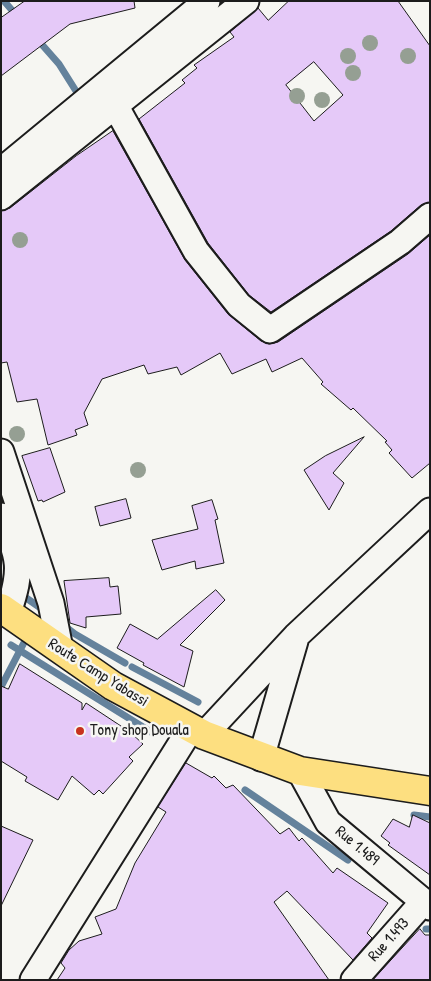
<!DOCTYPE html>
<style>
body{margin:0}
#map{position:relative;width:431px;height:981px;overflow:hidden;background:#f6f6f2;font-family:"Patrick Hand",sans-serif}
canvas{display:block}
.frame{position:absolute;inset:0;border:2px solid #1c1c1c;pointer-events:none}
</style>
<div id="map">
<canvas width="431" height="981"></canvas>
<div class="frame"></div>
</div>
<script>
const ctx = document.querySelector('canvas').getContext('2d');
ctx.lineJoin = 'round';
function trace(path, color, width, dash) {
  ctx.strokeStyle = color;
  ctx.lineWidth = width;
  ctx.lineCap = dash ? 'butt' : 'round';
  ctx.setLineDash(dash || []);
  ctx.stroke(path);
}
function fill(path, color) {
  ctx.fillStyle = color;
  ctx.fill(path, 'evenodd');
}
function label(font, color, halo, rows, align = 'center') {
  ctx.font = font + ' "Patrick Hand",sans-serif';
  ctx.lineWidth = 5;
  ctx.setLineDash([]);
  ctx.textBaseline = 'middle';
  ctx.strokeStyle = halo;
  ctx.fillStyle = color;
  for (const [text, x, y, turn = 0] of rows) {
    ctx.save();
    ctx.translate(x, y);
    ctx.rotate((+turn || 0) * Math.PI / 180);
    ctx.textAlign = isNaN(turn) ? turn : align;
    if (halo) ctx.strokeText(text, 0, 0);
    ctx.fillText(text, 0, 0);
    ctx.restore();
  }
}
trace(new Path2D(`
 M4,1l13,15
 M37,39l22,25 22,35
 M264,346l21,-11
 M19,593l26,18
 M62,624l13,10 50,29
 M11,645l140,87
 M132,667l66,35
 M1,687l28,-54
 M245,790l103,70
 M414,815l16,2
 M426,929h4`), '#64829c', 7);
const building = new Path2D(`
 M25,1h109l1,7 -65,16 -69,52v-58z
 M289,1h109l32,45v156l-9,3 -30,26 -120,81 -22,-17 -41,-52 -69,-124 46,-36 -3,-3 15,-12 -3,-3 40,-28 -4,-5 28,-24 10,12zM314,62l29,33 -29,26 -28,-36z
 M113,131l72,129 43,54 33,27 8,3 9,-2 130,-88 22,-19v228l-18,15 -23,-25 3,-3 -7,-8 2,-1 -34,-33 -2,2 -30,-26 2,-2 -21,-24 -30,14 -6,-13 -34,15 -12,-21 -39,22 -4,-8 -29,7 -4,-9 -42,14 -18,34 4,12 -13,5 2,5 -29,10 -11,-46 -20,3 -10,-40 -6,1v-152l9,-3 66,-52z
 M364,437l-31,36 11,10 -15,27 -25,-40 21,-14z
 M50,448l15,44 -22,10 -1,-2 -4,1 -16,-45z
 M126,499l5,19 -31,8 -5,-19z
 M212,500l6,19 -3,1 9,43 -28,6 -1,-8 -33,9 -10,-30 46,-11 -6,-23z
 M109,578l1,9 8,-1 3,28 -35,3v11l-16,-5 -6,-42z
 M216,590l9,10 -45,45 13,6 -9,36 -41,-22 1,-2 -27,-15 13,-24 27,15z
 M20,664l62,39v7l4,-7 44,29 13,12 -14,13 4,4 -30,33 -4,-4 -5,5 -22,-19 -14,24 -33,-19 2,-4 -26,-16v-75l7,3z
 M186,763l26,15 2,-2 12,12 7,-3 47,49 9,-6 10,13 3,-3 31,35 4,-5 51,35 -21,30 5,5 -19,22 -66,-69 -13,11 55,78h-272l8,-12 -4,-5 8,-13 10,-9 23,-7 -7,-17 21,-8 19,-46 31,-51 -8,-5z
 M413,815l17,8v52l-42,-30 2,-2 -9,-7 12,-17 16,8z
 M1,826l32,14 -32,66z
 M420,929l5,6h5v45h-57z`);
fill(building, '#e5c9f8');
trace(building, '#1c1c1c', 1);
const minor = new Path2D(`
 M115,105l81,146 43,54 31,25 130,-88 30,-26
 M1,171l206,-170
 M1,197l245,-196
 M1,452l50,151 9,46
 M1,516c19,43 22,52 7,97
 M204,735l92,-99 134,-125
 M261,758l34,-117
 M300,771l28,51 102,85
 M33,980l158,-252
 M354,980l70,-79`);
const primary = new Path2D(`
 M1,608l112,78 91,49 96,36 130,20`);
trace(minor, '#1c1c1c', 29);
trace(primary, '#1c1c1c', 31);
trace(minor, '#f6f6f2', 25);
trace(primary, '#fddf80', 28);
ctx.fillStyle = '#959f93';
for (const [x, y] of [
 [370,43],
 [348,56],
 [408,56],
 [353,73],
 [297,96],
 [322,100],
 [20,240],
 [17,434],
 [138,470]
]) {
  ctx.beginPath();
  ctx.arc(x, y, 8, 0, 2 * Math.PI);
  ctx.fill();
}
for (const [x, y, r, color] of [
 [80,731,5,"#c8321e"]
]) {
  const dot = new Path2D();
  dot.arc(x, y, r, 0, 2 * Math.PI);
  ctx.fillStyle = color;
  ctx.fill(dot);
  trace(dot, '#f6f6f2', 2);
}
label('16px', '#1c1c1c', '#f6f6f2', [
 ["Route Camp Yabassi",98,673,32],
 ["Rue 1.489",357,846,40],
 ["Rue 1.493",389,940,-48]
]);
label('16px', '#1c1c1c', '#f6f6f2', [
 ["Tony shop Douala",90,731]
], 'left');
</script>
